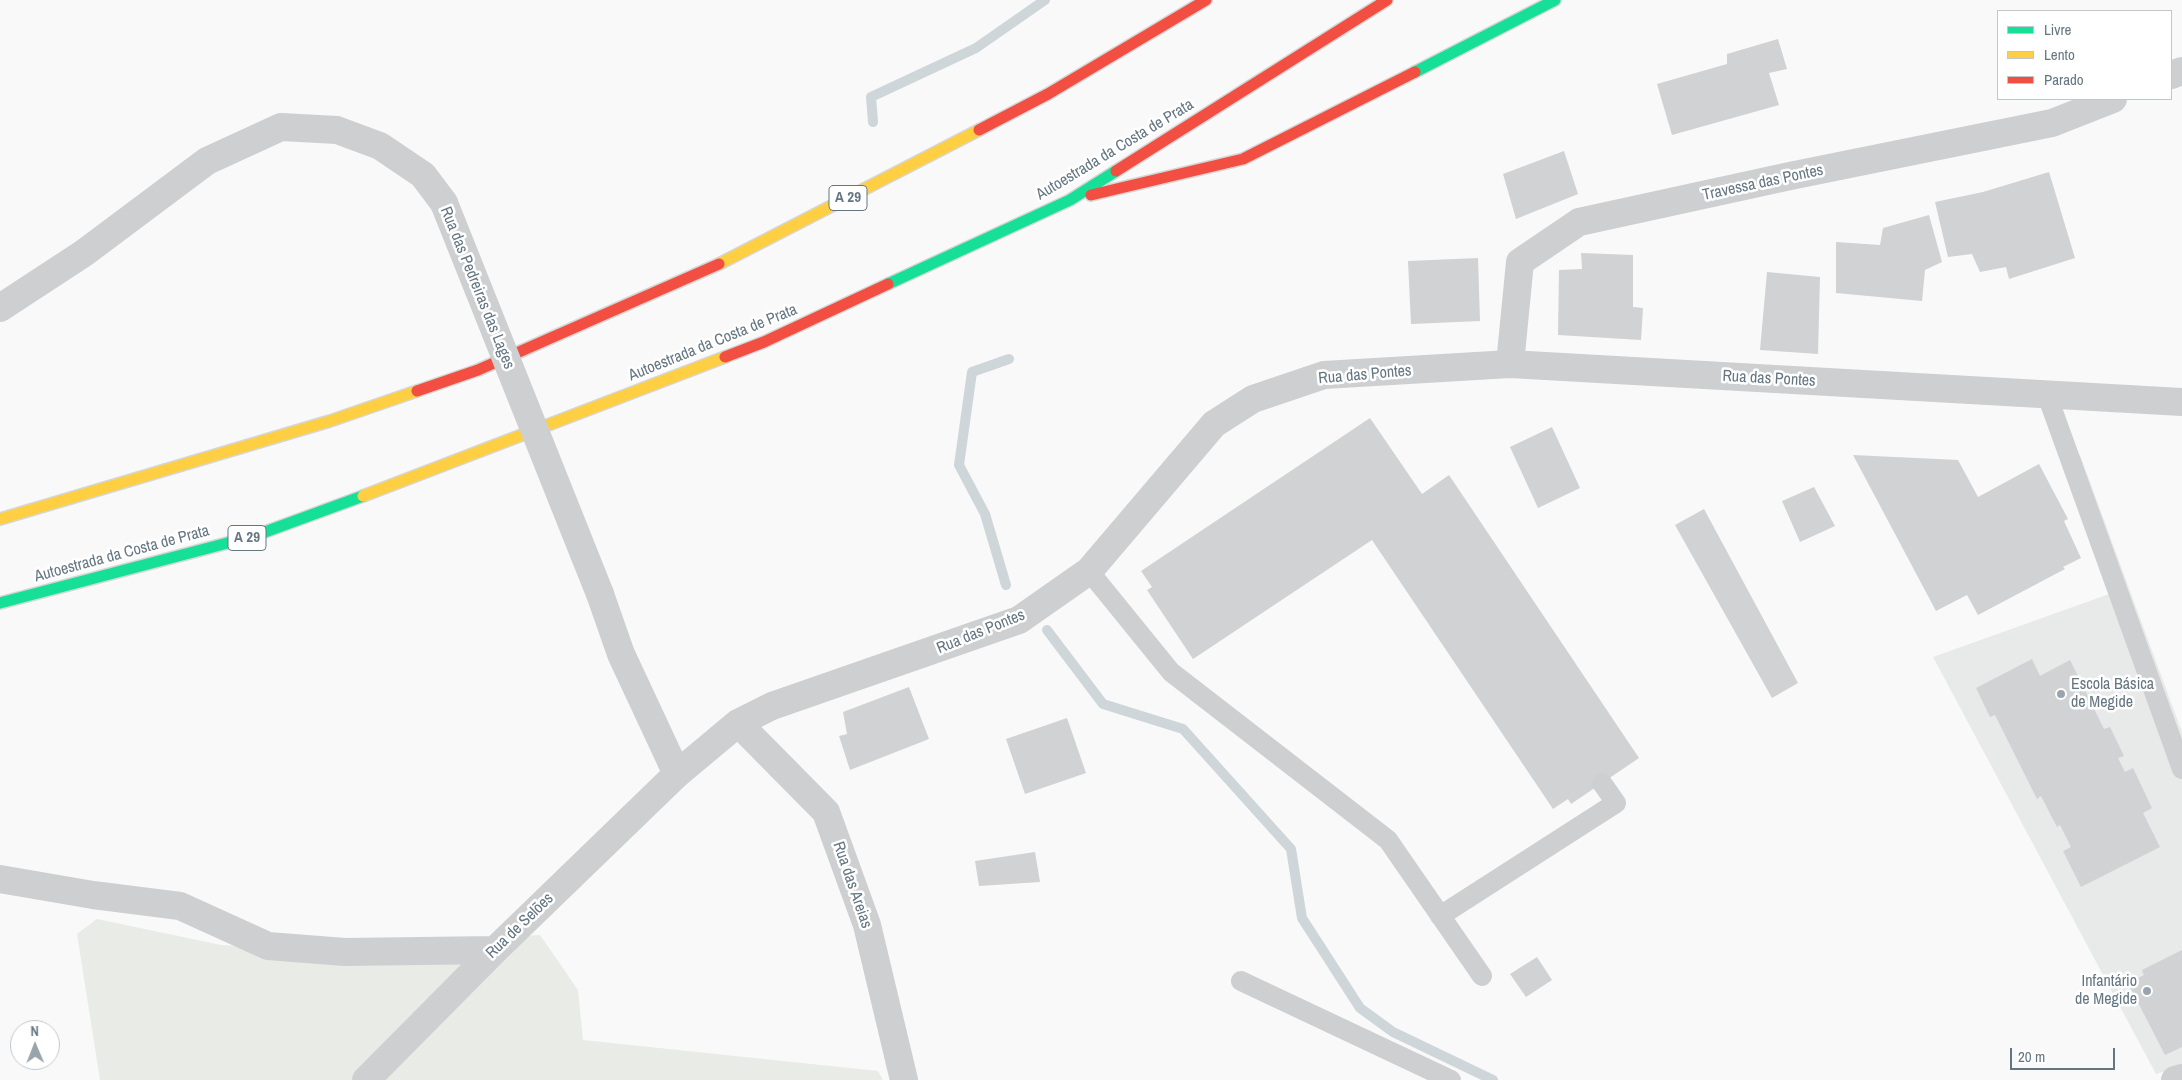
<!DOCTYPE html>
<meta charset="utf-8">
<style>
body{margin:0}
#map{position:relative;width:2182px;height:1080px;overflow:hidden;background:#f9f9f9;font-family:"Archivo Narrow",sans-serif}
canvas{display:block}
.legend{position:absolute;left:1997px;top:10px;width:175px;height:90px;box-sizing:border-box;background:#fff;border:1px solid #c1c8cd;margin:0;padding:6px 9px;list-style:none;font-size:15px;color:#657683}
.legend li{display:flex;align-items:center;gap:10px;height:25px}
.legend b{width:25px;border:1px solid #c1c8cd}
.north{position:absolute;left:10px;top:1020px;width:50px;height:50px;box-sizing:border-box;background:#fff;border:1px solid #c1c8cd;border-radius:50%;rotate:359deg;font-size:14px;font-weight:700;line-height:20px;text-align:center;color:#657683}
.north::after{content:'';display:block;margin:auto;width:18px;height:22px;background:#99a4ac;clip-path:polygon(50% 0,100% 100%,50% 72%,0 100%)}
.scale{position:absolute;left:2010px;top:1048px;width:105px;height:22px;box-sizing:border-box;border:2px solid #657683;border-top:0;padding-left:6px;font-size:15px;line-height:18px;white-space:nowrap;color:#657683;-webkit-text-stroke:4px #fff;paint-order:stroke}
</style>
<div id="map">
<canvas width="2182" height="1080"></canvas>
<ul class="legend">
<li><b style="height:6px;background:#16e098"></b>Livre</li>
<li><b style="height:6px;background:#ffcf43"></b>Lento</li>
<li><b style="height:6px;background:#f24e42"></b>Parado</li>
</ul>
<div class="north">N</div>
<div class="scale">20 m</div>
</div>
<script>
const ctx = document.querySelector('canvas').getContext('2d');
ctx.lineJoin = 'round';
function fill(path, color) {
  ctx.fillStyle = color;
  ctx.fill(path, 'evenodd');
}
function trace(path, color, width, dash) {
  ctx.strokeStyle = color;
  ctx.lineWidth = width;
  ctx.lineCap = dash ? 'butt' : 'round';
  ctx.setLineDash(dash || []);
  ctx.stroke(path);
}
function label(font, color, halo, rows, align = 'center') {
  ctx.font = font + ' "Archivo Narrow",sans-serif';
  ctx.lineWidth = 5;
  ctx.setLineDash([]);
  ctx.textBaseline = 'middle';
  ctx.strokeStyle = halo;
  ctx.fillStyle = color;
  for (const [text, x, y, turn = 0] of rows) {
    ctx.save();
    ctx.translate(x, y);
    ctx.rotate((+turn || 0) * Math.PI / 180);
    ctx.textAlign = isNaN(turn) ? turn : align;
    if (halo) ctx.strokeText(text, 0, 0);
    ctx.fillText(text, 0, 0);
    ctx.restore();
  }
}
fill(new Path2D(`
 M2080,455l102,277v334l-26,8 -223,-417 179,-64 -50,-130z`), '#e8e9e9');
fill(new Path2D(`
 M97,919l124,26 148,9 128,-16 43,-3 38,55 5,50 295,31 5,9h-783l-23,-146z`), '#e8ebe6');
trace(new Path2D(`
 M873,122l-2,-25 105,-49 69,-48
 M1006,585l-21,-71 -26,-49 13,-93 37,-13
 M1047,630l56,74 80,25 108,120 11,69 58,90 33,24 100,48`), '#ced6d9', 10);
fill(new Path2D(`
 M1778,39l9,30 -18,4 10,32 -107,30 -15,-51 70,-20v-10z
 M1564,151l14,43 -62,25 -13,-45z
 M2049,172l26,86 -66,21 -3,-12 -26,5 -8,-18 -24,3 -13,-55 48,-10z
 M1929,215l13,47 -17,8 -3,31 -86,-8v-51l44,3 3,-17z
 M1581,253l52,2v52l10,1 -2,32 -83,-5 1,-65 23,-1z
 M1478,258l2,63 -69,3 -3,-63z
 M1767,272l53,5 -2,77 -58,-4z
 M1370,418l52,76 27,-19 190,283 -68,46 -3,-5 -15,10 -181,-269 -179,119 -46,-69 5,-3 -11,-16z
 M1552,427l28,61 -42,20 -28,-61z
 M1853,455l105,5 20,37 61,-33 29,55 -4,2 17,37 -18,9 2,2 -87,46 -11,-20 -31,16z
 M1814,487l21,39 -35,16 -18,-41z
 M1704,509l94,174 -26,15 -97,-173z
 M2032,659l8,17 30,-16 34,69 6,-2 14,29 -6,2 7,14 8,-4 19,40 -9,5 17,34 -79,40 -18,-36 8,-4 -11,-22 -3,2 -16,-31 -4,3 -42,-84 -5,2 -14,-29z
 M909,687l20,52 -79,31 -11,-34 8,-2 -4,-22z
 M1067,718l19,55 -61,21 -19,-55z
 M1035,852l5,30 -61,4 -4,-25z
 M2182,950v97l-17,8 -37,-72 16,-8 -2,-5z
 M1537,957l15,23 -26,17 -16,-23z`), '#d0d2d3');
const fast = new Path2D(`
 M1415,72l140,-72
 M888,284l182,-84 46,-29
 M0,603l254,-67 109,-40`);
const slow = new Path2D(`
 M719,264l260,-134
 M363,496l362,-139
 M0,519l330,-98 87,-30`);
const jam = new Path2D(`
 M979,130l69,-36 158,-94
 M1116,171l271,-171
 M1091,195l152,-36 172,-87
 M725,357l39,-15 124,-58
 M417,391l61,-21 241,-106`);
trace(fast, '#d5d6d6', 14);
trace(slow, '#d5d6d6', 14);
trace(jam, '#d5d6d6', 14);
trace(new Path2D(`
 M2047,395l135,374
 M1089,571l82,101 217,168 94,136
 M1440,916l176,-113 -14,-20
 M1241,981l210,99`), '#cecfd0', 20);
trace(new Path2D(`
 M2171,75l11,-4
 M0,308l84,-55 123,-92 74,-34 56,3 43,16 43,29 21,28
 M1510,364l10,-102 59,-40 211,-46 262,-53 61,-24
 M600,594l21,60 56,120
 M738,723l88,89 41,113 37,155
 M0,879l93,16 87,11 88,40 77,6 150,-2
 M366,1080l129,-130 182,-176 61,-51 34,-17 247,-86 70,-49 125,-147 39,-25 71,-24 186,-11 672,38
 M2175,1080l7,-2`), '#cecfd0', 28);
trace(fast, '#16e098', 11);
trace(slow, '#ffcf43', 11);
trace(jam, '#f24e42', 11);
trace(new Path2D(`
 M444,203l156,391`), '#cecfd0', 28);
for (const [x, y, r, color] of [
 [2061,694,5,"#99a4ac"],
 [2147,991,5,"#99a4ac"]
]) {
  const dot = new Path2D();
  dot.arc(x, y, r, 0, 2 * Math.PI);
  ctx.fillStyle = color;
  ctx.fill(dot);
  trace(dot, '#fff', 2);
}
for (const [x, y, w] of [
 [848,198,38],
 [247,538,38]
]) {
  const box = new Path2D();
  box.roundRect(x - w / 2, y - 12.5, w, 25, 4);
  ctx.fillStyle = '#fff';
  ctx.fill(box);
  trace(box, '#657683', 1);
}
label('bold 15px', '#657683', null, [
 ["A 29",848,198],
 ["A 29",247,538]
]);
label('16px', '#657683', '#fff', [
 ["Autoestrada da Costa de Prata",1115,150,-31],
 ["Travessa das Pontes",1763,183,-12],
 ["Rua das Pedreiras das Lages",477,288,68],
 ["Autoestrada da Costa de Prata",713,343,-22],
 ["Rua das Pontes",1365,375,-5],
 ["Rua das Pontes",1769,379,3],
 ["Autoestrada da Costa de Prata",122,554,-15],
 ["Rua das Pontes",981,632,-22],
 ["Rua das Areias",852,885,71],
 ["Rua de Selões",520,926,-44]
]);
label('16px', '#657683', '#fff', [
 ["Escola Básica",2071,685],
 ["de Megide",2071,703],
 ["Infantário",2137,982,"right"],
 ["de Megide",2137,1000,"right"]
], 'left');
</script>
